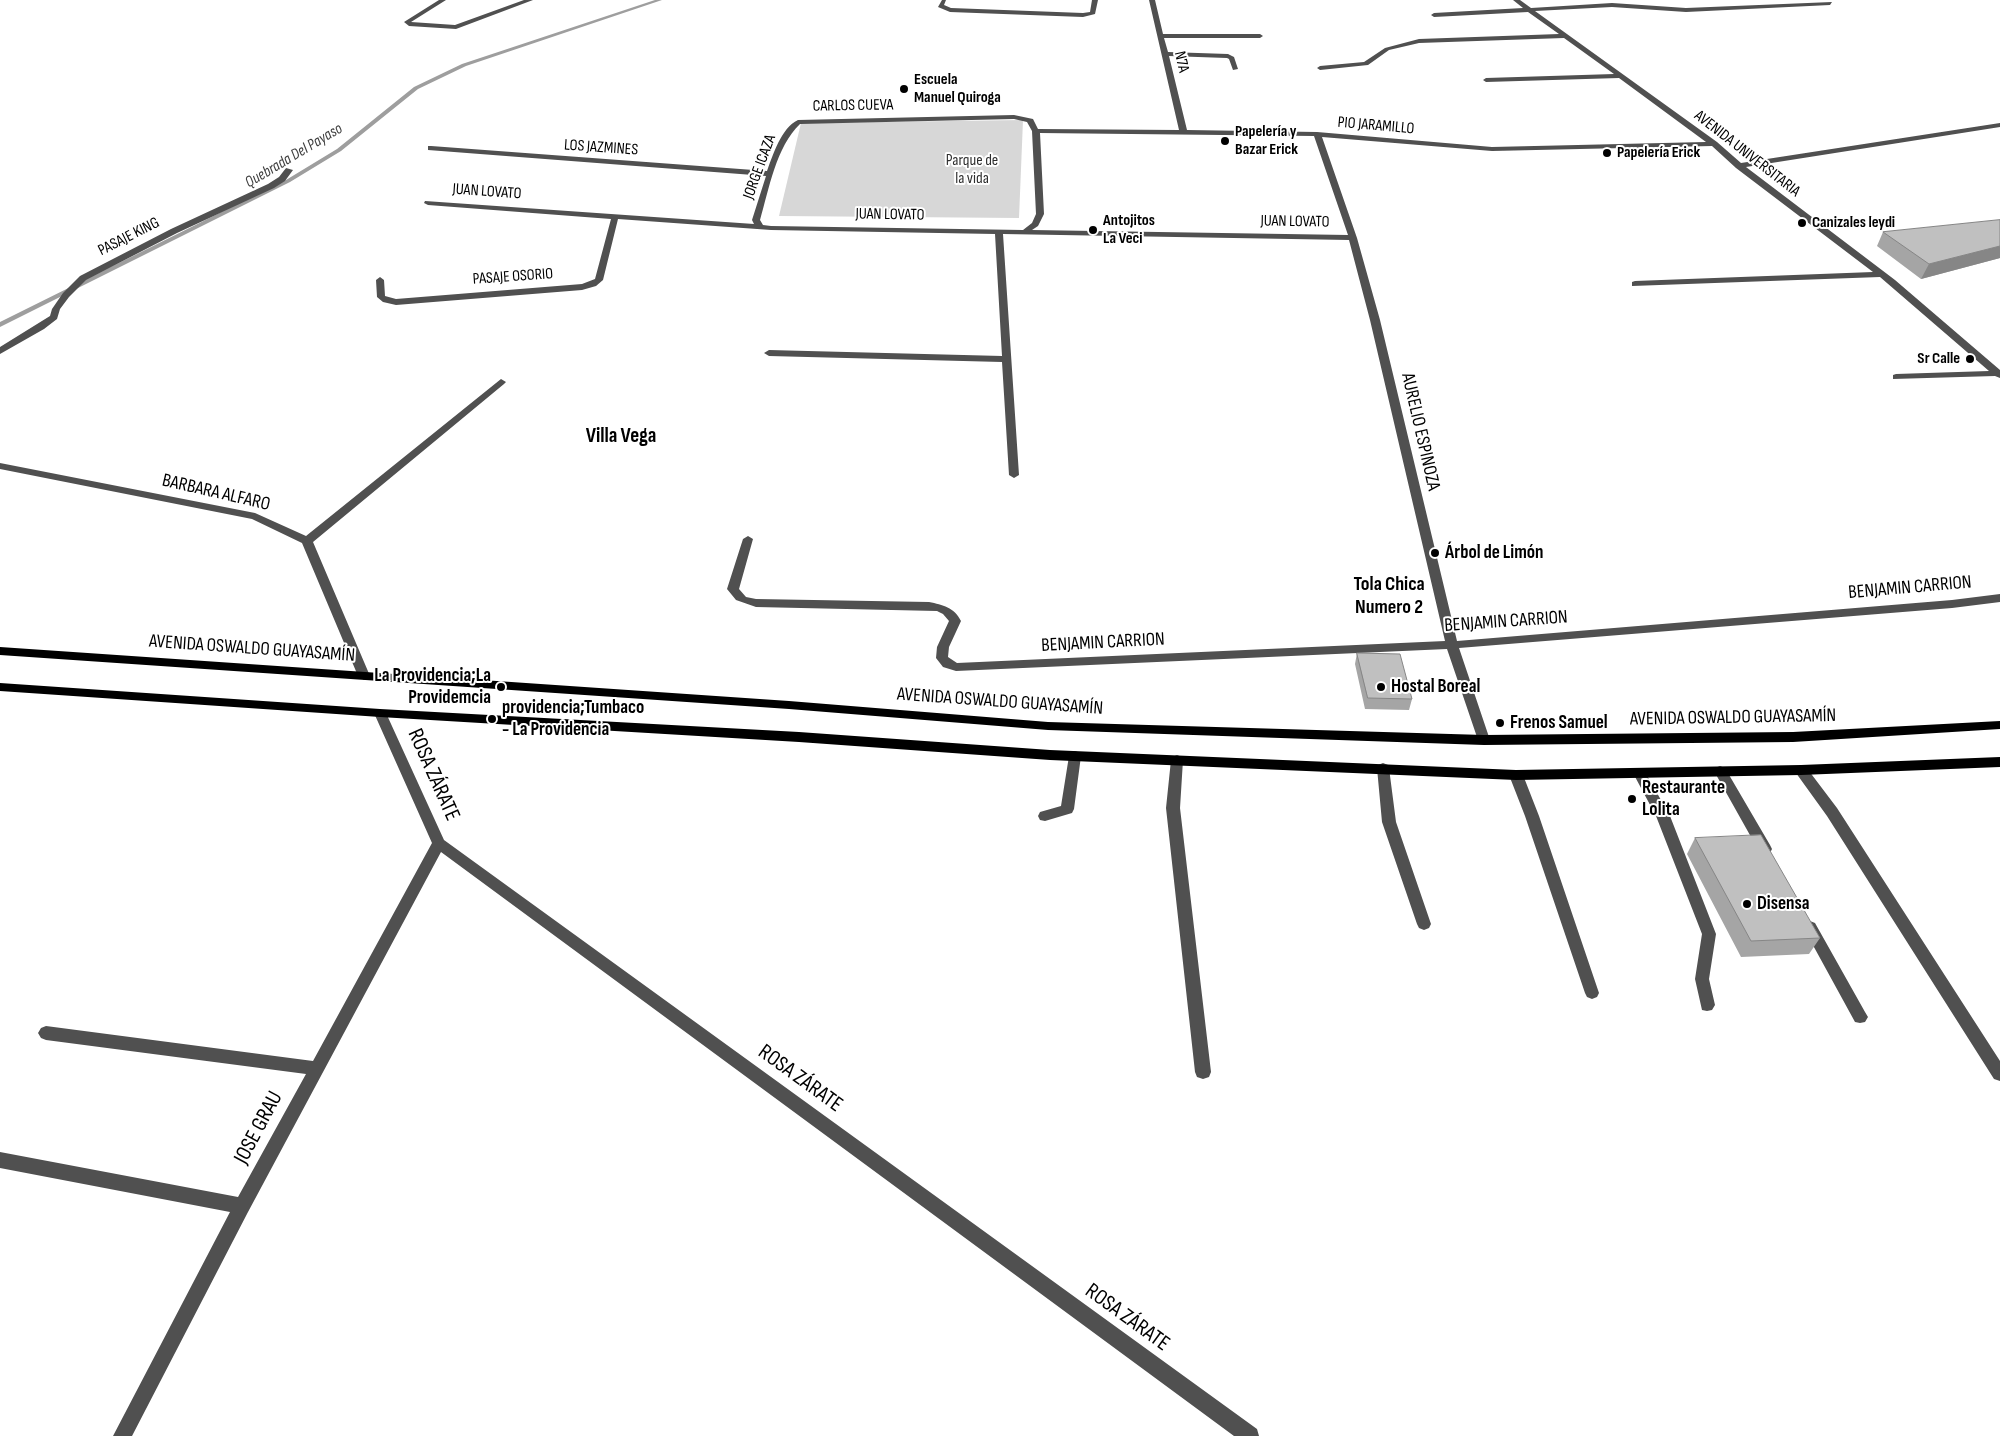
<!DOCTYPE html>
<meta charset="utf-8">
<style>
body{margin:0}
canvas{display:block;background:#fff}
</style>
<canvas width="2000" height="1436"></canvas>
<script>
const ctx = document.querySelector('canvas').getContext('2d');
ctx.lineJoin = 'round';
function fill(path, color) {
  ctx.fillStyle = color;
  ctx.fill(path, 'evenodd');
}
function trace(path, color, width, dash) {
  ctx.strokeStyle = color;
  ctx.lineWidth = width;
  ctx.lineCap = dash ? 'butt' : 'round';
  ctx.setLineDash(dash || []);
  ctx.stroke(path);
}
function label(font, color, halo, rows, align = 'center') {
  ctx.font = font + ' "Sofia Sans Condensed",sans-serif';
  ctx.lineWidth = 4;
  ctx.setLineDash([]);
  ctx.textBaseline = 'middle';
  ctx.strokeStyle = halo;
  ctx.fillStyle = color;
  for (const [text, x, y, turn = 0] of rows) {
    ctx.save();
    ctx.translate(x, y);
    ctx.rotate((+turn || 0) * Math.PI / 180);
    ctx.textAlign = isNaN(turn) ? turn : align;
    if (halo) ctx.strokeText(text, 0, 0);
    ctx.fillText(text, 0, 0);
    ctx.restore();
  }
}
fill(new Path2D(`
 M1023,120l-4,98 -240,-2 22,-93z`), '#d7d7d7');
fill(new Path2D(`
 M655,0h7l-196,66 -48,23 -77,62 -51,31 -290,145v-5l286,-142 51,-31 77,-62 48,-23z`), '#9e9e9e');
fill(new Path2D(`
 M439,0h7l-35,22 44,3 69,-25h9l-77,29 -47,-3 -5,-4z
 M942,0h4l-2,5 7,3 132,5 7,-1 2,-12h6l-3,14 -12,3 -133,-5 -12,-5z
 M1149,0h6l8,34h97l3,2 -3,2h-96l4,14 60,2 6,3 4,12 -5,1 -4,-11 -2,-1 -58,-2 18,74 130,2 175,15 214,-5 -87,-64 -133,4 -3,-2 3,-2 128,-4 -50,-36 -145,5 -30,7 -21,15 -48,5 -3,-2 3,-2 44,-4 21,-14 34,-9 140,-5 -31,-22 -94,5 -3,-2 3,-2 89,-5 -10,-8h7l11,8 81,-5 74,5 146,-6 -2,3 -144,7 -74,-5 -77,4 182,131 24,21 259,-40v4l-254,40 149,113 105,90v8l-5,-2 -102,3v-4l3,-1 93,-3 -109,-94 -248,9v-4l3,-1 238,-9 -137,-104 -24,-22 -220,5 -170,-14 35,101 23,82 77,321 495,-41 48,-6v8l-48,6 -493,40 31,92 -2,3h-8l-2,-3 -31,-91 -491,22 -13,-4 -7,-9 1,-11 12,-26 -6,-7 -6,-3 -181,-4 -20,-7 -9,-11 16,-50 5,-3 5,3 -14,50 7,8 10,2 173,3c14,3 25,5 32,19l-12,26 -1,10 9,6 488,-22 -75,-321 -21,-80 -346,-6 16,241 -5,3 -5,-3 -7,-113 -233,-6 -5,-3 5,-3 233,6 -7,-122 -224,-4 -153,-11 -15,61 -7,6 -14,4 -186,15 -13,-3 -6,-5 -1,-17 4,-3 4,3 1,16 11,3 186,-15 13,-5 16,-60 -183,-14 -4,-2 1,-2 329,23 -2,-4 14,-44 -338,-26v-4h3l336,25c6,-16 14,-43 31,-51l216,-5 19,4 5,10 141,1zM1014,119l13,3 5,9 4,83 -4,9 -9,7 -252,-4 -8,-1 -3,-5c9,-31 16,-73 40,-96zM1040,133l274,3 34,99 -316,-5 6,-4 6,-12z
 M286,168l7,2 -8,11 -11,7 -97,45 -91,47 -17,17 -9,12 -3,10 -13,10 -44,25v-7l50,-31 2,-7 11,-16 17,-17 91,-47 97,-45 11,-7z
 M501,379l5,3 -2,2 -191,158 57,134 -6,4 -6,-4 -56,-133 -50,-24 -252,-50v-6l255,50 51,23z
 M380,709l6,4 58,127 813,589 2,7h-25l-793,-584 -193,360 -116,224h-19l117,-224 -230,-44v-16l238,45 68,-123 -260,-34 -5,-2 -3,-5 3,-5 5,-2 267,35 119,-218 -58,-130z
 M1075,751l5,2 1,3 -7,53 -2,4 -27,8 -5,-1 -2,-4 2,-4 21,-6 8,-50 1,-3z
 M1177,755l5,2 1,3 -3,48 31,264 -2,5 -6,2 -6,-2 -2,-5 -29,-264 5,-48 1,-3z
 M1383,763l5,2 1,3 7,54 35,102 -2,4 -5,2 -5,-2 -2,-4 -35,-102 -5,-54 1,-3z
 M1801,765l5,2 31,41 163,253v20l-6,-2 -167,-263 -31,-43 -1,-3 1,-3z
 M1720,766l5,2 45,77 2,4 -2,4 -5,1 -5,-1 -46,-82 1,-3z
 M1639,768l5,2 26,46 46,118 -7,45 6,26 -3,5 -5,1 -5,-1 -7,-31 7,-45 -46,-118 -23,-43 1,-3z
 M1516,770l5,2 2,3 16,41 60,177 -2,4 -5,2 -5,-2 -2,-4 -60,-177 -16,-41 2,-3z
 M1810,921l5,2 50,89 3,5 -3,5 -5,1 -5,-1 -52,-95 2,-4z`), '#505050');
fill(new Path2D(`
 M0,647l789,54 259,21 436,13 309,-3 207,-11v8l-207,13 -309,3 -436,-15 -259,-21 -789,-54z
 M0,683l380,26 419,23 251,18 466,20 285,-5 199,-8v10l-199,8 -285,5 -466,-20 -251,-18 -419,-25 -380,-26z`), '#000');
fill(new Path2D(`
 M2000,220v38l-79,21 -44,-33 6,-14z
 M1357,653l55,46 -3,11 -44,-1 -10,-45z
 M1695,838l125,100 -11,16 -68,3 -54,-103z`), '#a5a5a5');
fill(new Path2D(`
 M2000,246v12l-79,21 8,-15z`), '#868686');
const building = new Path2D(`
 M2000,220v26l-71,18 -46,-32z
 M1357,653l43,1 12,45 -44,-1z
 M1761,835l59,103 -69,3 -56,-103z`);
fill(building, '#c0c0c0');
trace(building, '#868686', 1);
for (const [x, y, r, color] of [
 [904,89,5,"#000"],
 [1225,141,5,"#000"],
 [1607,153,5,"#000"],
 [1802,223,5,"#000"],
 [1093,230,5,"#000"],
 [1970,359,5,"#000"],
 [1435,553,5,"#000"],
 [501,687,5,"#000"],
 [1381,687,5,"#000"],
 [492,719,5,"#000"],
 [1500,723,5,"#000"],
 [1632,799,5,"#000"],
 [1747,904,5,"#000"]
]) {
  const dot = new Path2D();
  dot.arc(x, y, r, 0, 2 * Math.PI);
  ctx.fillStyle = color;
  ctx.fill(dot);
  trace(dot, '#fff', 2);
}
label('16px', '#000', '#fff', [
 ["N7A",1181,62,77],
 ["CARLOS CUEVA",853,106,-1],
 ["PIO JARAMILLO",1376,126,5],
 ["LOS JAZMINES",601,148,4],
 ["AVENIDA UNIVERSITARIA",1747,154,38],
 ["JORGE ICAZA",760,167,-70],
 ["JUAN LOVATO",487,192,4],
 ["JUAN LOVATO",890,215,1],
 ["JUAN LOVATO",1295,222,1],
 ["PASAJE KING",129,237,-27],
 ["PASAJE OSORIO",513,277,-4]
]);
label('bold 16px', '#000', '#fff', [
 ["Escuela",914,80],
 ["Manuel Quiroga",914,98],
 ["Papelería y",1235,132],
 ["Bazar Erick",1235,150],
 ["Papelería Erick",1617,153],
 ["Antojitos",1103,221],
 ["La Veci",1103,239],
 ["Canizales leydi",1812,223],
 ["Sr Calle",1960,359,"right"]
], 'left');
label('italic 16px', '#3f3f3f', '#fff', [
 ["Quebrada Del Payaso",294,156,-31]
]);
label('16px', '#2e2e2e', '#fff', [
 ["Parque de",972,161],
 ["la vida",972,179]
]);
label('19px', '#000', '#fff', [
 ["AURELIO ESPINOZA",1420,432,77],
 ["BARBARA ALFARO",216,493,13],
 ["BENJAMIN CARRION",1910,588,-5],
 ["BENJAMIN CARRION",1506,622,-4],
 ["BENJAMIN CARRION",1103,643,-3],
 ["AVENIDA OSWALDO GUAYASAMÍN",252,649,4],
 ["AVENIDA OSWALDO GUAYASAMÍN",1000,702,4],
 ["AVENIDA OSWALDO GUAYASAMÍN",1733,718,-1]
]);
label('bold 19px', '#000', '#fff', [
 ["Árbol de Limón",1445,553],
 ["La Providencia;La",491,676,"right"],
 ["Providemcia",491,698,"right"],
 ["Hostal Boreal",1391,687],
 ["providencia;Tumbaco",502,708],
 ["- La Providencia",502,730],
 ["Frenos Samuel",1510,723],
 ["Restaurante",1642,788],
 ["Lolita",1642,810],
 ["Disensa",1757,904]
], 'left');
label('bold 20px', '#000', '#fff', [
 ["Tola Chica",1389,585],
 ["Numero 2",1389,608]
]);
label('bold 21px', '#000', '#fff', [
 ["Villa Vega",621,437]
]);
label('22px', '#000', '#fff', [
 ["ROSA ZÁRATE",433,775,66],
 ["ROSA ZÁRATE",800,1079,36],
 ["JOSE GRAU",259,1128,-62],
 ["ROSA ZÁRATE",1127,1318,36]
]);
</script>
